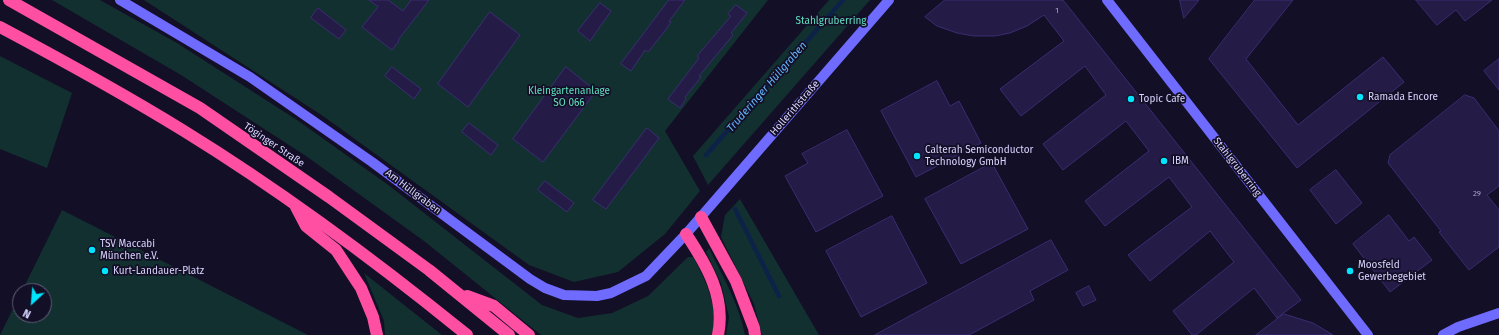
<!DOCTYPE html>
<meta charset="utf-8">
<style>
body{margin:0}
#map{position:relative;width:1499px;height:335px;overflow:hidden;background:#130f26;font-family:"Fira Sans",sans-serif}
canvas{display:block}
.north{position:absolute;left:12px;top:283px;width:40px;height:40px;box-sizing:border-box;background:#130f26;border:1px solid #625e7d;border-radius:50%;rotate:206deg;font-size:11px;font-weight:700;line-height:16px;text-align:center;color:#d9d4ff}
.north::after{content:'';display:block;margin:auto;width:14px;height:18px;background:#00e5ff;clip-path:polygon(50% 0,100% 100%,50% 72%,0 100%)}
</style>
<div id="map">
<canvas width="1499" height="335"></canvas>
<div class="north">N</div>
</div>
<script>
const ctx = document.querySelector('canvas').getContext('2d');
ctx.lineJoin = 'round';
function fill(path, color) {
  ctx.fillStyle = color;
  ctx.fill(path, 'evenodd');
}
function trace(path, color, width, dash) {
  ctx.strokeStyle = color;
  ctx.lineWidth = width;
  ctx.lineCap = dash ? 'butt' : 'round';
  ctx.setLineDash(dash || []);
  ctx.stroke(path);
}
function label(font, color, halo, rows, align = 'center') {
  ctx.font = font + ' "Fira Sans",sans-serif';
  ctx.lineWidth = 3.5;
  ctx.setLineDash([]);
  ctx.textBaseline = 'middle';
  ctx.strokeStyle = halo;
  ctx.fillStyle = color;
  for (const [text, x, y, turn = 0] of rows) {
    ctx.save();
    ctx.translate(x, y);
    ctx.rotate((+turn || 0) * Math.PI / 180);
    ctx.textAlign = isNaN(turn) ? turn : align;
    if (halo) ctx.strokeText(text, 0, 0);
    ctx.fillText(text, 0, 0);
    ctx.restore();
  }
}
fill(new Path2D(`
 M52,0h48l77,43 120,77 90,64 155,121 36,13 34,-5 36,-17 40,-39h5c12,21 27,54 19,78h-171l-117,-94 -118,-85 -125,-81z
 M144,0h624l-103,131 35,60 -35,43 -47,38 -44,10 -45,-17 -206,-149z
 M829,0h41l-162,185 -15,-29z
 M0,56l72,37 -25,75 -47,-19z
 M740,199l79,136h-57l-8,-31 -33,-67 4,-22z
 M62,210l246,125h-308l20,-40v20h24v-24h-22z
 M709,248c14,29 30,56 36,87h-19l3,-18 -8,-34 -15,-31z
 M364,273l78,62h-57l-1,-14z`), '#12302f');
trace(new Path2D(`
 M706,155l137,-155
 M735,209l44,87`), '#0c2248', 4.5);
const building = new Path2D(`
 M369,0h19l15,11 8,-11h18l-31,40 1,1 -7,9 -30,-23 16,-20z
 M669,0h16l-16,21 2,1 -7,10 -16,20 -3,-2 -14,21 -10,-7z
 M945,0h118l238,300 -24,18 -23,-30 -58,47h-4l-19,-24 61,-49 -24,-31 -60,50 -22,-26 64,-48 -23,-30 -64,49 -20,-25 64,-50 -23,-30 -63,49 -20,-26 63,-49 -21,-29 -64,50 -21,-27 64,-48 -20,-26 -17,11 -17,7 -15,3h-21l-17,-3 -20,-7 -12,-9z
 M1180,0h19l-15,18z
 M1255,0h38l-47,59 52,66 85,-68 21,25 -107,86 -88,-109z
 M1416,0h76l-27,21 -9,-11 -19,15z
 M600,3l11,8 -21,30 -12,-10z
 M736,5l11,8 -16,20 2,2 -34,41 2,1 -16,20 1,2 -6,9 -12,-9 31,-41 -2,-2 34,-40 -3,-2z
 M318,8l28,22 -7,9 -28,-21z
 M490,12l30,23 -52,72 -30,-23z
 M1499,59v31l-15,-19z
 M392,67l29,22 -7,10 -29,-23z
 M566,67l30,24 -53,71 -30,-23z
 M937,81l13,25 9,-5 22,42 -65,34 -35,-66z
 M1465,95l9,3 25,33v55l-12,9 12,15v37l-30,23 -30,-38 2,-1 -53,-68 2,-8z
 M469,123l29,22 -7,10 -29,-23z
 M647,128l12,10 -53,71 -13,-9z
 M847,130l36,66 -67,36 -31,-56 23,-13 -6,-9z
 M992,163l36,66 -67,35 -36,-65z
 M1336,170l26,33 -26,21 -26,-34z
 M545,181l29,22 -7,9 -29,-22z
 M1389,215l20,26 5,-4 18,23 -42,32 -37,-48z
 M892,216l35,67 -66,34 -35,-66z
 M1051,240l17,30 -38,21 4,9 -65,35h-94z
 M1089,286l7,14 -13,6 -7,-13z
 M1284,314l29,9 20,12h-77z`);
fill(building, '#241b47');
trace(building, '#3b2d73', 1);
trace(new Path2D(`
 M120,0l130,77 122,85 158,117 15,9 19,7 33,1 14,-3 35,-17 40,-42 203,-234
 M1107,0l261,335
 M1443,335l15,-8 41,-14`), '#6f6bff', 10);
trace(new Path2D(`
 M9,0l191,108 129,89 100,73 80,65
 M0,27c62,33 124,67 184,104 99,61 193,131 283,204
 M296,207l10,19 30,24 25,38 12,29 4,18
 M701,217l35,64 18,47 1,7
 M686,234c20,30 40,63 32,101
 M467,296l27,10 35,29`), '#ff4fa3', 12);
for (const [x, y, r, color] of [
 [1360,97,4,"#00e5ff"],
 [1131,99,4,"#00e5ff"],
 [917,156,4,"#00e5ff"],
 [1164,161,4,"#00e5ff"],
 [92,250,4,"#00e5ff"],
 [105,271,4,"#00e5ff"],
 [1350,271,4,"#00e5ff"]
]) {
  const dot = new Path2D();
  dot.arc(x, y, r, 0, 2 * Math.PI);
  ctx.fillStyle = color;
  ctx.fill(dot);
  trace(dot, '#130f26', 1.5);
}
label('8px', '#aca6d1', null, [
 ["1",1057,11],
 ["29",1477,194]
]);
label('10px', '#5fe0c0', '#130f26', [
 ["Stahlgruberring",831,21],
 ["Kleingartenanlage",569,91],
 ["SO 066",569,103]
]);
label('10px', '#d9d4ff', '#130f26', [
 ["Ramada Encore",1368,97],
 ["Topic Cafe",1139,99],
 ["Calterah Semiconductor",925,150],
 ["Technology GmbH",925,162],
 ["IBM",1172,161],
 ["TSV Maccabi",100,244],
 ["München e.V.",100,256],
 ["Moosfeld",1358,265],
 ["Gewerbegebiet",1358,277],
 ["Kurt-Landauer-Platz",113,271]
], 'left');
label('10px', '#d9d4ff', '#130f26', [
 ["Hollerithstraße",795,108,-49],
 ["Töginger Straße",274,145,34],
 ["Stahlgruberring",1237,167,52],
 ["Am Hüllgraben",413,192,37]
]);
label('italic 11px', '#62b6ff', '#130f26', [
 ["Truderinger Hüllgraben",767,87,-49]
]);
</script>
